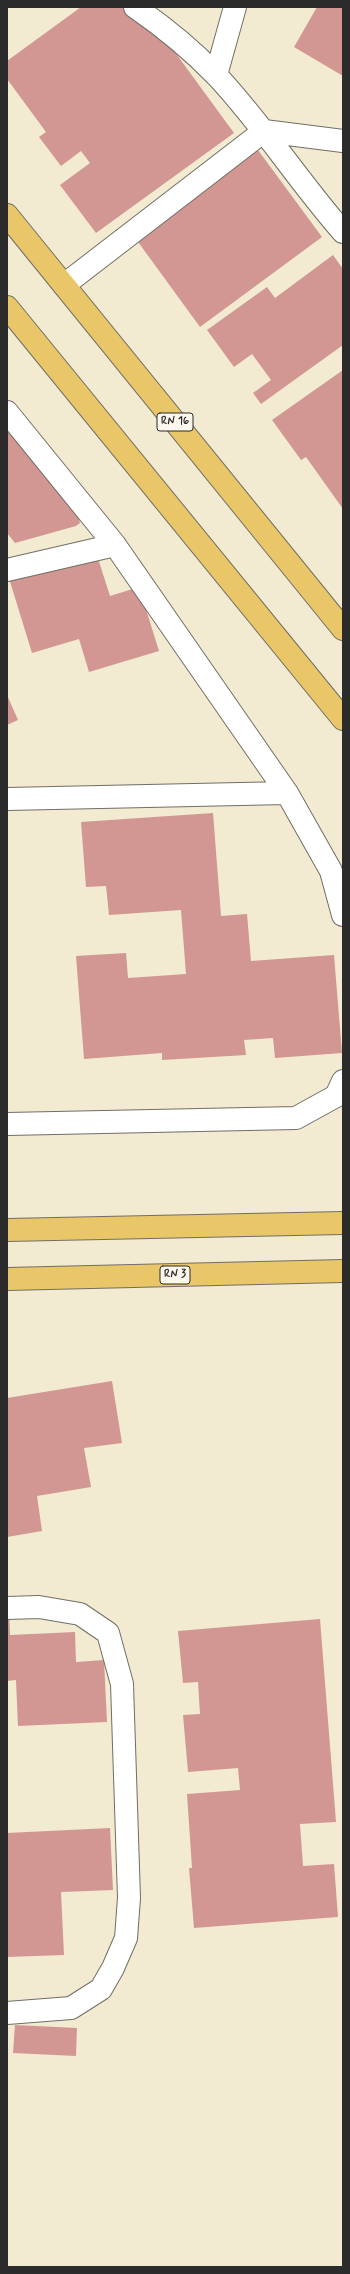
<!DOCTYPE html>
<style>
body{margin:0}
#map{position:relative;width:350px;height:2274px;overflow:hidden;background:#f2ead1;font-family:Mynerve,sans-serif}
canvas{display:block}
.frame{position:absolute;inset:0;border:8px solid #2b2b2b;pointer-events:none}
</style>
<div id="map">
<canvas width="350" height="2274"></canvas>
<div class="frame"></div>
</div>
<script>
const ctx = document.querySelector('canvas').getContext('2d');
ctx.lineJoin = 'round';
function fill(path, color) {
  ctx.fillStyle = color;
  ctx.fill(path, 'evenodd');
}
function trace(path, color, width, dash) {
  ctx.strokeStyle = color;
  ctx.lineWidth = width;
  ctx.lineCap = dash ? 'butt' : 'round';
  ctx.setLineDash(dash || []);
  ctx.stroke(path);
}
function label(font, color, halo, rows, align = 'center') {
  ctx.font = font + ' Mynerve,sans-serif';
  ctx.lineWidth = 3.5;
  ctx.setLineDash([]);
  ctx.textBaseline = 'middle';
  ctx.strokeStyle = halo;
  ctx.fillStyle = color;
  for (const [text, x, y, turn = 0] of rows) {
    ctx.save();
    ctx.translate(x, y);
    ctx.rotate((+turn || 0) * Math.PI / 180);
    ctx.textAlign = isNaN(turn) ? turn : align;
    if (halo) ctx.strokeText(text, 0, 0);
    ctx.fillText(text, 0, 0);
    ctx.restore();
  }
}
fill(new Path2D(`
 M81,7h61l92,126 -138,100 -36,-48 30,-22 -9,-12 -20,15 -22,-29 7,-5 -39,-53v-18z
 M317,7h26v69l-49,-29z
 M255,146l67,91 -122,90 -67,-92z
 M333,255l10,14v76l-82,59 -8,-11 18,-13 -19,-26 -18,13 -27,-37 60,-43 8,11z
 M343,370v139l-37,-52 -5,3 -29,-40z
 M7,427l70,84 3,12 -4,3 -61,17 -8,-10z
 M95,549l15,47 29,-9 20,64 -70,21 -10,-33 -47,14 -24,-78z
 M7,695l11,25 -11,5z
 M213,813l8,103 26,-2 4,47 83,-6 8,98 -67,5 -2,-20 -29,2 2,15 -84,5v-7l-78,6 -8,-103 50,-3 2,25 58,-4 -5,-64 -72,5 -3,-29 -20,1 -5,-65z
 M112,1381l10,62 -38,5 7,39 -54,9 5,35 -35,6v-139z
 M7,1610h2l1,25 65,-3 1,30 28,-2 3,62 -89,4 -2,-46 -9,1z
 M320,1619l16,203 -36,2 3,42 31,-2 4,53 -144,11 -5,-60h3l-5,-74 53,-4 -2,-22 -50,4 -5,-57 17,-1 -2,-32 -15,1 -5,-52z
 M110,1828l3,62 -52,2 3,63 -57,2v-124z
 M15,2025l62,3 -1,28 -63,-3z`), '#d29792');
const street = new Path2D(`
 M135,7c29,20 57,43 82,69 46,49 82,106 126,156
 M216,75l19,-68
 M64,285l200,-154 79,10
 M7,412l108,133 172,248 44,78 12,44
 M7,570l108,-25
 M7,799l280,-6
 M7,1124l289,-6 40,-22 7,-15
 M7,1608l32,-1 41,7 28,19 14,51 7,214 -3,40 -13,30 -12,21 -30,19 -64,5`);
const primary = new Path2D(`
 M7,215l336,414
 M7,307l336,412`);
const highway = new Path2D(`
 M7,1230l336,-7
 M7,1279l336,-8`);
trace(street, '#716e65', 24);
trace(primary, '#716e65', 24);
trace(highway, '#716e65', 24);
trace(street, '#fff', 22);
trace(primary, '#e9c769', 22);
trace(highway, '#e9c769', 22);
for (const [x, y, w] of [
 [175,422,36],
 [175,1275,30]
]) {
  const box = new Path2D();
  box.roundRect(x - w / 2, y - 9, w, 18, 3);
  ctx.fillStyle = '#fbf7ec';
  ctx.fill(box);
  trace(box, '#2b2b2b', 1);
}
label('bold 11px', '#2b2b2b', null, [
 ["RN 16",175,422],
 ["RN 3",175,1275]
]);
</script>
